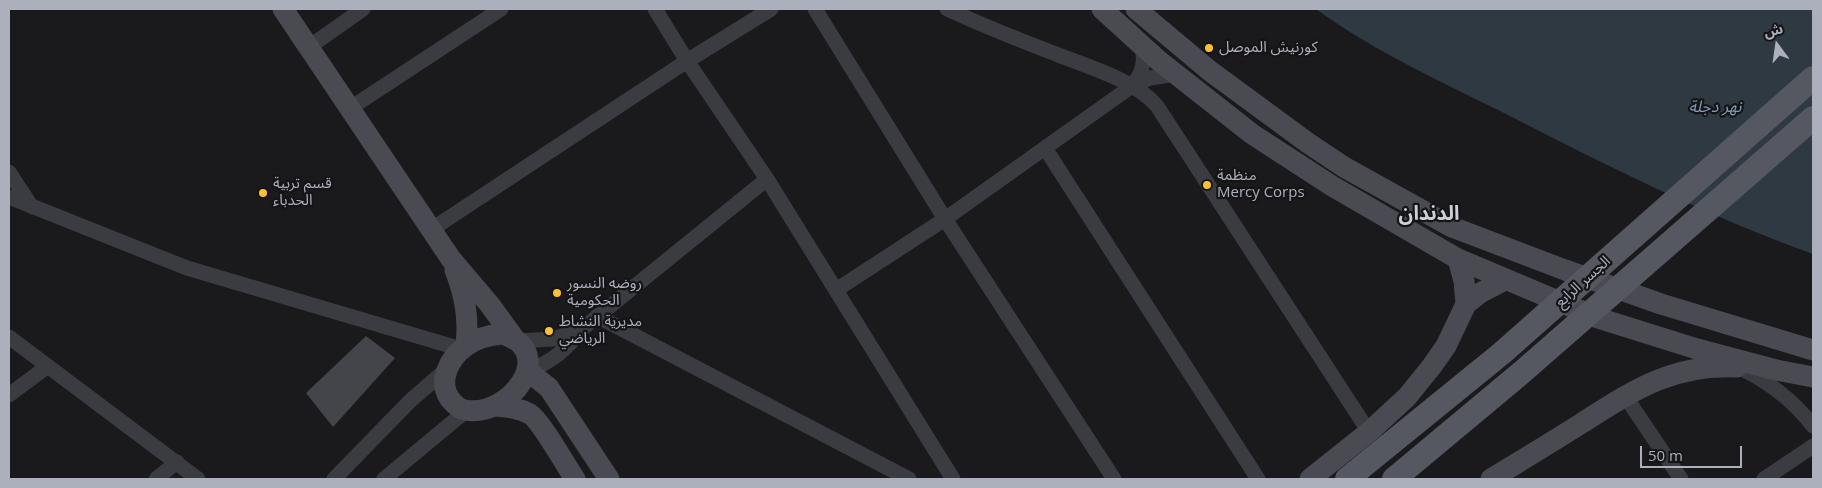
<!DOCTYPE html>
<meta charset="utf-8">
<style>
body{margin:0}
#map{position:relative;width:1822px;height:488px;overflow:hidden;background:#1a1a1c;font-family:"Open Sans","Noto Sans Arabic",sans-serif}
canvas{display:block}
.frame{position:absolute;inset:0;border:10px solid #acb0bd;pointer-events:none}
.north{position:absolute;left:1752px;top:20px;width:50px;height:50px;-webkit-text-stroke:4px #151518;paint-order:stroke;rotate:346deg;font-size:14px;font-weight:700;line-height:20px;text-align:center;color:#acb0bd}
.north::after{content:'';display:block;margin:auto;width:18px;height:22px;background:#acb0bd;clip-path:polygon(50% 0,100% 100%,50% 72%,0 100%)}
.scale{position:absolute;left:1640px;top:446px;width:102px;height:22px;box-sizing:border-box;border:2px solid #acb0bd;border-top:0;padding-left:6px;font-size:15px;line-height:18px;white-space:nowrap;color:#acb0bd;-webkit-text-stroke:4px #151518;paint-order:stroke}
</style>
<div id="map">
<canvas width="1822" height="488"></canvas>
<div class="frame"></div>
<div class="north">ش</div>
<div class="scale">50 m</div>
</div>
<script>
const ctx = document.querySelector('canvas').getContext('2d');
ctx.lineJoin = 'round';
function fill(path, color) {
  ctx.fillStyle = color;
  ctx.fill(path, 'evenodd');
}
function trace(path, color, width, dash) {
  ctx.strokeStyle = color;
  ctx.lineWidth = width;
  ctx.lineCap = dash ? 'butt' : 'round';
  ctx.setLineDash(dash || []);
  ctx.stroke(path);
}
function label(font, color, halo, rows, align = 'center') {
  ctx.font = font + ' "Open Sans","Noto Sans Arabic",sans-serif';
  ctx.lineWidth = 4.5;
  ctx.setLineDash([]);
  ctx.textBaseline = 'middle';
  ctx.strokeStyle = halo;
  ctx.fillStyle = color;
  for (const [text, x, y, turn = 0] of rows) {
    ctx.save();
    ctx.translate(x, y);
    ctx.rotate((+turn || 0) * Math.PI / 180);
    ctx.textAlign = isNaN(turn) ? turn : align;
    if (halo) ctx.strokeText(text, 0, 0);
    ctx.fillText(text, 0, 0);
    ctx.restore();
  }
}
fill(new Path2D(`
 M1316,9h497v245c-105,-38 -206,-88 -305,-139 -66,-33 -133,-63 -192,-106z`), '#2f3942');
fill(new Path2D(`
 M366,336l29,22 -62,69 -27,-34z`), '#44454a');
trace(new Path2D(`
 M655,9l32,52 80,118 186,300
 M815,9l130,210 169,260
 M947,9c35,16 72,31 109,45 32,13 79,26 101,52l212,326
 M309,47l54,-38
 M1132,86c11,-13 14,-26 9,-42
 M349,109l152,-100
 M1045,148l213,331
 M9,172l23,35
 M9,197l178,71 274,81
 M432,229l255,-168 84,-52
 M836,290l109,-71 187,-133 18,-8 26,-4
 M597,316l312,163
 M9,337l189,142
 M518,341l35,-2 29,-10
 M1738,367c30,14 55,33 75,59
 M528,371c24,-9 39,-22 54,-42l185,-150
 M9,395l39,-29
 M1625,396l56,83
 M156,479l21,-17
 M334,479l76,-78 38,-33
 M384,479l83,-69
 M1764,479l49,-33`), '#3b3c42', 15);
trace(new Path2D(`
 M283,9l168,250 39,46 24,33
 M1102,9l56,51 94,74 80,52 126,73 140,59 99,31 79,21 37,7
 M1136,9l74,62 98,72 36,24 108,60 113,43 96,34 152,46
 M1458,259l6,22 2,23
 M455,270c10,26 14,48 11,75
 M502,334c58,17 7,85 -37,76 -6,-1 -11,-6 -15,-11 -13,-18 0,-42 16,-53 11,-8 23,-11 36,-12z
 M528,371l21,17 60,91
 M496,406c12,1 23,2 34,8 11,7 36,52 45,65
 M1310,479l59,-47 38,-35 25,-31 14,-20 20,-42 14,-11 25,-13
 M1491,479c31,-19 61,-37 91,-56 52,-33 90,-59 155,-56`), '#494a52', 21);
trace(new Path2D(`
 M1347,479l155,-126 311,-275
 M1394,479l127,-106 292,-255`), '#565861', 24);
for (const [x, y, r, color] of [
 [1209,48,5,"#fcc033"],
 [1207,185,5,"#fcc033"],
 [263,193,5,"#fcc033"],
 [557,293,5,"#fcc033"],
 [549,331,5,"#fcc033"]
]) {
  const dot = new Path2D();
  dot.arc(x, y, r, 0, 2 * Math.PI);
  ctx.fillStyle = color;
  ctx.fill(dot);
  trace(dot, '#151518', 2);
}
label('15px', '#acb0bd', '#151518', [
 ["كورنيش الموصل",1219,48],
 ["منظمة",1217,176],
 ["Mercy Corps",1217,193],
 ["قسم تربية",273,184],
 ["الحدباء",273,201],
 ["روضه النسور",567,284],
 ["الحكومية",567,301],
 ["مديرية النشاط",559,322],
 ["الرياضي",559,339]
], 'left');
label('15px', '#acb0bd', '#151518', [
 ["الجسر الرابع",1583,282,-42]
]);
label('italic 16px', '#829db9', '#151518', [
 ["نهر دجلة",1715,107]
]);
label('bold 20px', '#cdd0d8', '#151518', [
 ["الدندان",1429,214]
]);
</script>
